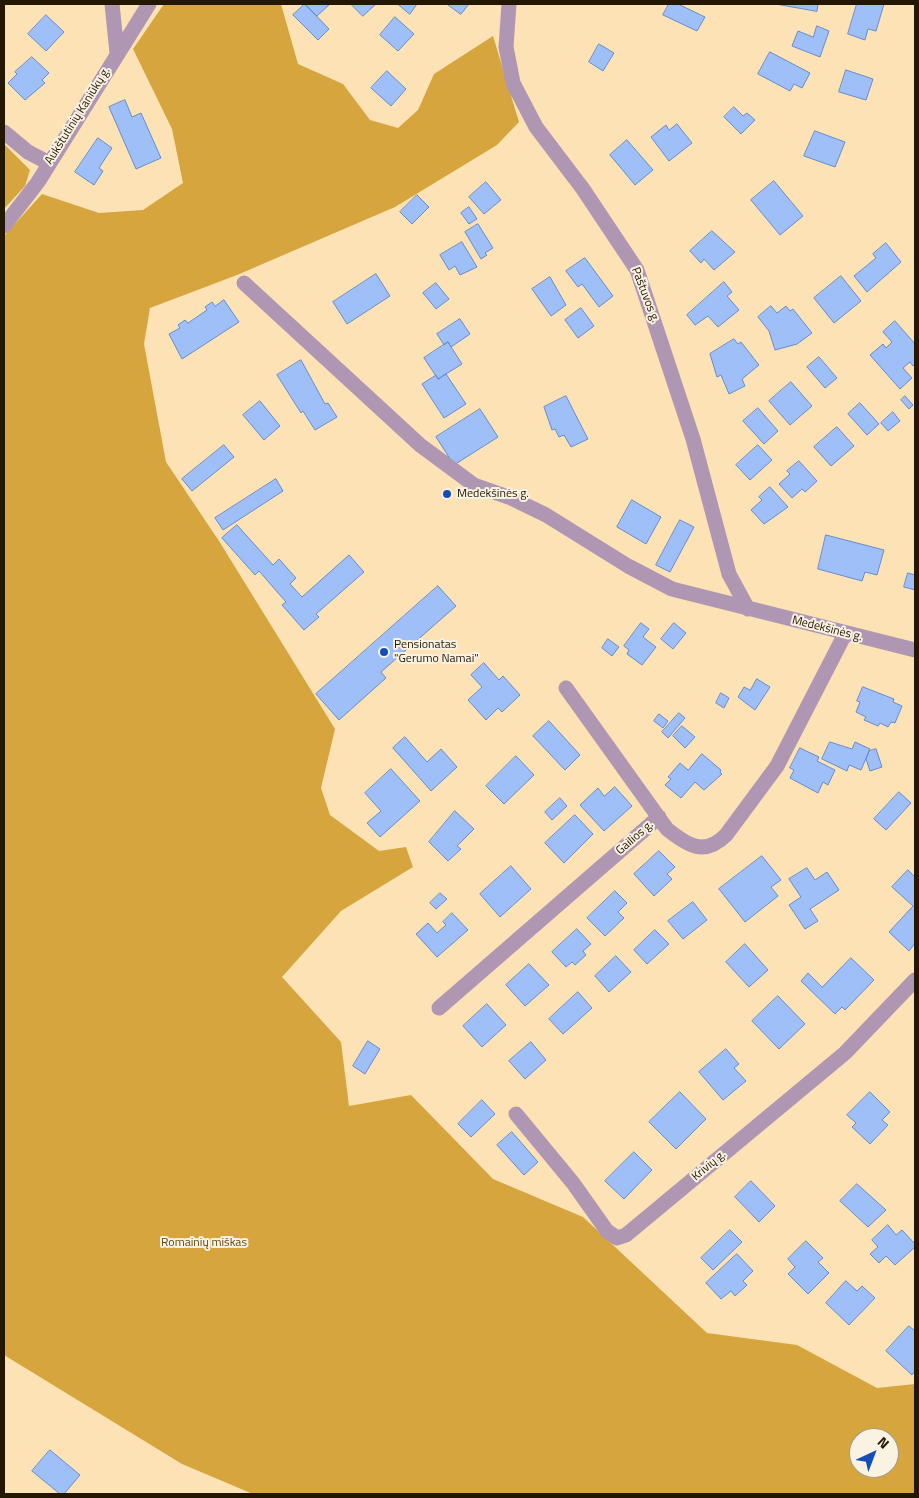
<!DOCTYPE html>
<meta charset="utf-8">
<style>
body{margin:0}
#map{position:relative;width:919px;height:1498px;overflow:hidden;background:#fce2b4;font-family:"Titillium Web",sans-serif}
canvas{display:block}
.frame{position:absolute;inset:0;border:5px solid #241700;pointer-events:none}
.north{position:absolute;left:849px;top:1428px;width:50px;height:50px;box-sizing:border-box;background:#faf2e3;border:1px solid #a49a88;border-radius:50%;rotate:43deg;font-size:14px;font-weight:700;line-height:20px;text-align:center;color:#241700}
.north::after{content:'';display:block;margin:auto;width:18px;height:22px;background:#154eb9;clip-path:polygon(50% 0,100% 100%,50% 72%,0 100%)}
</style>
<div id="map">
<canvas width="919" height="1498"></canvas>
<div class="frame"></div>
<div class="north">N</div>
</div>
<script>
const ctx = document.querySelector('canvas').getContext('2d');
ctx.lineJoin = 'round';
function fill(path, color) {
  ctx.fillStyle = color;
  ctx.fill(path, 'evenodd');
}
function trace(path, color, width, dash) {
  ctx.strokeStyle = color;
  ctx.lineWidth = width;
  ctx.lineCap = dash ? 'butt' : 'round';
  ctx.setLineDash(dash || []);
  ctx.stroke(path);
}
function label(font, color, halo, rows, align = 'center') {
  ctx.font = font + ' "Titillium Web",sans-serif';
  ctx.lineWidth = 4;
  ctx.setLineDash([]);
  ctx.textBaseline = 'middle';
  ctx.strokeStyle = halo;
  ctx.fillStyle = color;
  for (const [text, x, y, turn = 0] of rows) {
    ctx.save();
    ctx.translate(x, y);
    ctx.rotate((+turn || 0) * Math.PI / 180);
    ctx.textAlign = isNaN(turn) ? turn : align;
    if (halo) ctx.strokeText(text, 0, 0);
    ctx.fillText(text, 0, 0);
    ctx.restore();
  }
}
fill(new Path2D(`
 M164,4h117l17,60 45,20 27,36 28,8 20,-18 16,-36 59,-38 26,86 -22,23 -102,62 -158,68 -87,33 -6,36 22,118 53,79 116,188 -14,59 9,27 49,36 27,-4 7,20 -72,44 -59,66 59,65 8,64 62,-11 82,84 90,38 124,116 90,12 80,43 38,-4v110h-662l-71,-30 -178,-109v-1119l38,-42 57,19 44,-3 40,-27 -11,-54 -39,-80zM859,1438h30v30h-30z
 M4,144l26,26 -5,16 -21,23z`), '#d7a53d');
const building = new Path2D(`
 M305,4l24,25 -11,11 -25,-25z
 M305,4h25l-13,12z
 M351,4h25l-13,12z
 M398,4h19l-7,10z
 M447,4h22l-8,10z
 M669,4h9l27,13 -8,14 -34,-16z
 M776,4h42l-1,7z
 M857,4h27l-8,27 -8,-2 -3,11 -17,-6z
 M46,15l18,17 -18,19 -18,-17z
 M395,17l19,17 -16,17 -18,-16z
 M817,26l12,5 -9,26 -28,-11 6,-15 15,6z
 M599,44l15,9 -11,18 -14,-9z
 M770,52l40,21 -8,15 -8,-4 -4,7 -32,-17z
 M32,57l17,16 -7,7 3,3 -20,17 -17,-17 9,-9 -2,-2z
 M846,70l27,9 -7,21 -27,-8z
 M387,71l19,18 -15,17 -20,-18z
 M125,100l7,17 9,-4 20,45 -25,11 -27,-62z
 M734,107l9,9 4,-3 8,7 -14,14 -17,-17z
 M677,124l15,19 -23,18 -18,-24 15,-12 3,5z
 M815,131l30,11 -10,25 -31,-11z
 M98,138l14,10 -13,20 4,3 -9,14 -19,-13z
 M627,140l26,30 -18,15 -25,-30z
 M774,181l29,35 -23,19 -29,-35z
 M486,182l15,18 -17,14 -15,-17z
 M417,195l12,12 -17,17 -12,-12z
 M469,207l8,12 -8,5 -8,-11z
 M478,224l15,24 -8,5 2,2 -6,4 -16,-27z
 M712,231l23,21 -21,18 -10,-11 -3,4 -11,-12z
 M462,242l15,25 -17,8 -5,-9 -6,4 -9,-15z
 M886,243l15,19 -34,30 -13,-16 22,-18 -3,-4z
 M585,258l28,38 -14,11 -17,-23 -4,3 -12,-16z
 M376,274l14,22 -43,28 -14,-22z
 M841,276l20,25 -27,22 -20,-25z
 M550,277l16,28 -15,11 -19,-27z
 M724,282l8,10 -5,4 12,14 -21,17 -10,-11 -13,9 -8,-10z
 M436,283l13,16 -13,10 -13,-16z
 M224,300l15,22 -57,37 -13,-25 11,-6 -2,-3 7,-5 3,3 19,-13 -2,-3 7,-5 3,4z
 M771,306l6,7 9,-7 4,5 3,-2 19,24 -15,11 -22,6 -6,-19 -11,-14z
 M581,308l13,18 -16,12 -13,-18z
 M460,319l10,15 -19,13 -3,-5 -4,3 -7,-11z
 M895,321l20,23v20l-2,2 -3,-4 -7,6 9,10 -12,11 -30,-34 13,-11 3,4 6,-6 -9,-10z
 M734,339l4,5 3,-2 18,23 -17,14 3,7 -16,8 -8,-19 -4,2 -7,-23z
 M448,342l14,22 -24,15 -14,-21z
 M819,357l18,21 -12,10 -18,-21z
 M301,360l24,44 3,-1 9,14 -22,13 -12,-19 -2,2 -24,-38z
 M446,374l20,30 -22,14 -22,-34 14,-9 2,4z
 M791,382l21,24 -22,19 -21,-24z
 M566,396l22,43 -17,8 -7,-12 -5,2 -4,-8 -3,1 -8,-23z
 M905,396l8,9 -4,4 -8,-9z
 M260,401l20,25 -16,14 -21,-25z
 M860,403l19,21 -12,11 -19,-21z
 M758,408l20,23 -14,13 -21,-23z
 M480,409l18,28 -44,28 -18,-28z
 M893,412l7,9 -12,10 -7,-8z
 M837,427l17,19 -23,20 -17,-19z
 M224,445l10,12 -42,34 -10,-12z
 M758,445l14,15 -22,20 -14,-15z
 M799,461l18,20 -12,11 -3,-3 -10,9 -13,-14 11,-10 -3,-3z
 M276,479l7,12 -60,39 -8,-12z
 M770,487l18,20 -24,17 -13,-14 11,-10 -3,-3z
 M632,500l29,17 -15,27 -29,-17z
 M680,520l14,7 -24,45 -14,-7z
 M237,525l36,40 6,-6 17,19 -6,6 12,13 47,-42 15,17 -48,42 3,3 -15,13 -22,-25 4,-3 -27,-31 -4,4 -33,-37z
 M826,535l58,15 -7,25 -12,-3 -3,9 -44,-12z
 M908,573l7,2v15l-11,-3z
 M438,586l18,20 -75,66 5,6 -47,42 -23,-26z
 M641,623l8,6 -6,8 13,10 -14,18 -15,-11 2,-4 -5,-4z
 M674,623l12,10 -13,16 -12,-10z
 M608,639l11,8 -7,9 -10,-8z
 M484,663l15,17 4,-4 17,19 -18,17 -4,-4 -12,12 -18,-20 14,-13 -11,-12z
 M757,679l13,8 -15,23 -17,-13 6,-10 6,3z
 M863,687l31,12 -1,3 9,4 -7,17 -4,-1 -3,5 -8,-4 -2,3 -14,-6 2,-3 -10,-5 4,-10 -3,-1z
 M721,693l8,5 -5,10 -8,-5z
 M679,713l6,5 -17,20 -6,-6z
 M659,714l9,7 -5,7 -9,-7z
 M549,721l31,34 -15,15 -32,-34z
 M682,726l13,11 -10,11 -12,-12z
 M405,737l22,25 14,-13 16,18 -26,24 -38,-43z
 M830,742l22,7 3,-7 15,7 -9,21 -12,-5 -2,6 -25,-12z
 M800,748l19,9 -2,4 18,9 -7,15 -5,-3 -5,11 -28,-15 4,-8 -4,-2z
 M876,749l6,18 -12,4 -4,-12 3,-8z
 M702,754l19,16 -1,2 2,2 -18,16 -9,-8 -14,16 -16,-13 6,-6 -3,-2 12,-14 8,7z
 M516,756l18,19 -30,29 -18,-18z
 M391,769l29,32 -40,36 -13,-14 14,-12 -16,-18z
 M615,787l17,19 -28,25 -24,-26 18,-17 6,8z
 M899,792l12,11 -25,27 -12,-11z
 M560,798l7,8 -15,14 -7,-8z
 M455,811l19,18 -17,17 4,3 -13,12 -19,-19z
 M575,815l18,19 -29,29 -19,-20z
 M659,851l16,16 -8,7 5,5 -18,17 -20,-22z
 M762,856l19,24 -10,7 7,9 -33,26 -26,-33z
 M511,866l20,23 -31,28 -20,-23z
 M807,868l8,12 12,-8 12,18 -29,19 8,12 -13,8 -16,-24 12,-8 -12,-18z
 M908,870l7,7v66l-6,8 -20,-19 24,-26 -21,-19z
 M615,891l12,12 -9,9 6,6 -19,18 -18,-18z
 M440,893l7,6 -11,10 -6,-6z
 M693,902l14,18 -24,19 -15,-18z
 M452,913l16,17 -31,27 -21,-23 12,-11 9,10 9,-8 -3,-3z
 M577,929l14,15 -8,7 3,4 -11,10 -3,-3 -6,5 -14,-15z
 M655,930l14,14 -22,20 -13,-14z
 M745,944l23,26 -19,17 -23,-25z
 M616,956l15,16 -22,20 -14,-16z
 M851,958l23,22 -29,30 -3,-3 -7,7 -34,-33 7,-8 14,14z
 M529,964l20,21 -24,21 -19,-21z
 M578,992l14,16 -29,26 -14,-15z
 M778,996l27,28 -26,25 -27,-28z
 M487,1004l19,21 -24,22 -19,-21z
 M368,1041l12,8 -15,25 -12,-8z
 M531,1042l15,18 -21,19 -16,-18z
 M726,1049l13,15 -5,4 12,13 -23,19 -24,-28z
 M680,1092l26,27 -30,30 -27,-27z
 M870,1092l20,20 -8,8 6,5 -18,19 -18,-17 4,-4 -9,-8z
 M482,1100l13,14 -24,23 -13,-13z
 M512,1132l26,30 -14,13 -27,-30z
 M634,1152l18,18 -28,29 -19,-18z
 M751,1181l24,25 -16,16 -24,-25z
 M857,1184l29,26 -18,17 -28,-26z
 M888,1225l8,10 6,-5 13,14v3l-20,18 -9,-9 -7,7 -9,-9 8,-7 -6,-7z
 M730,1230l12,12 -29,28 -12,-12z
 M806,1241l17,17 -5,4 11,11 -21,21 -20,-20 7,-7 -7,-8z
 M737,1254l16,17 -10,10 4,4 -12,11 -4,-5 -10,8 -15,-16z
 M846,1281l11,10 5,-5 13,12 -26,27 -23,-22z
 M909,1326l6,5v40l-3,4 -26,-24z
 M50,1450l30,25 -16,19h-4l-28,-23z`);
fill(building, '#9fbff8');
trace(building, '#668bce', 1);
trace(new Path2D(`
 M112,4l5,49
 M509,4l-3,43 7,36 23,44 47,62 54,81 56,169 36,135 19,35
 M4,132l24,20 21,11
 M4,226l34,-44 111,-178
 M244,283l176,162 54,40 37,13 35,17 82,51 44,23 243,61
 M566,688l101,141c20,16 37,28 59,6l51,-69 68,-132
 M439,1008l220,-191
 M516,1114l57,69 34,48 10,7 9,-3 219,-182 70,-73`), '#af97b3', 15);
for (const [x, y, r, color] of [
 [447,494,5,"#154eb9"],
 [384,652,5,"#154eb9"]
]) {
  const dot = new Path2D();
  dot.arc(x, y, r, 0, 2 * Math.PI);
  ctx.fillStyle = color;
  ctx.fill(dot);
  trace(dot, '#faf2e3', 2);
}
label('12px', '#241700', '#faf2e3', [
 ["Aukštutinių Kaniūkų g.",78,116,-58],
 ["Paštuvos g.",645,295,69],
 ["Medekšinės g.",827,629,14],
 ["Gailios g.",635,838,-41],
 ["Krivių g.",709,1166,-40]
]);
label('12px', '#241700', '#faf2e3', [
 ["Medekšinės g.",457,494],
 ["Pensionatas",394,645],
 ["\"Gerumo Namai\"",394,659]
], 'left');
label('12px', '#624810', '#faf2e3', [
 ["Romainių miškas",204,1243]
]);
</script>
